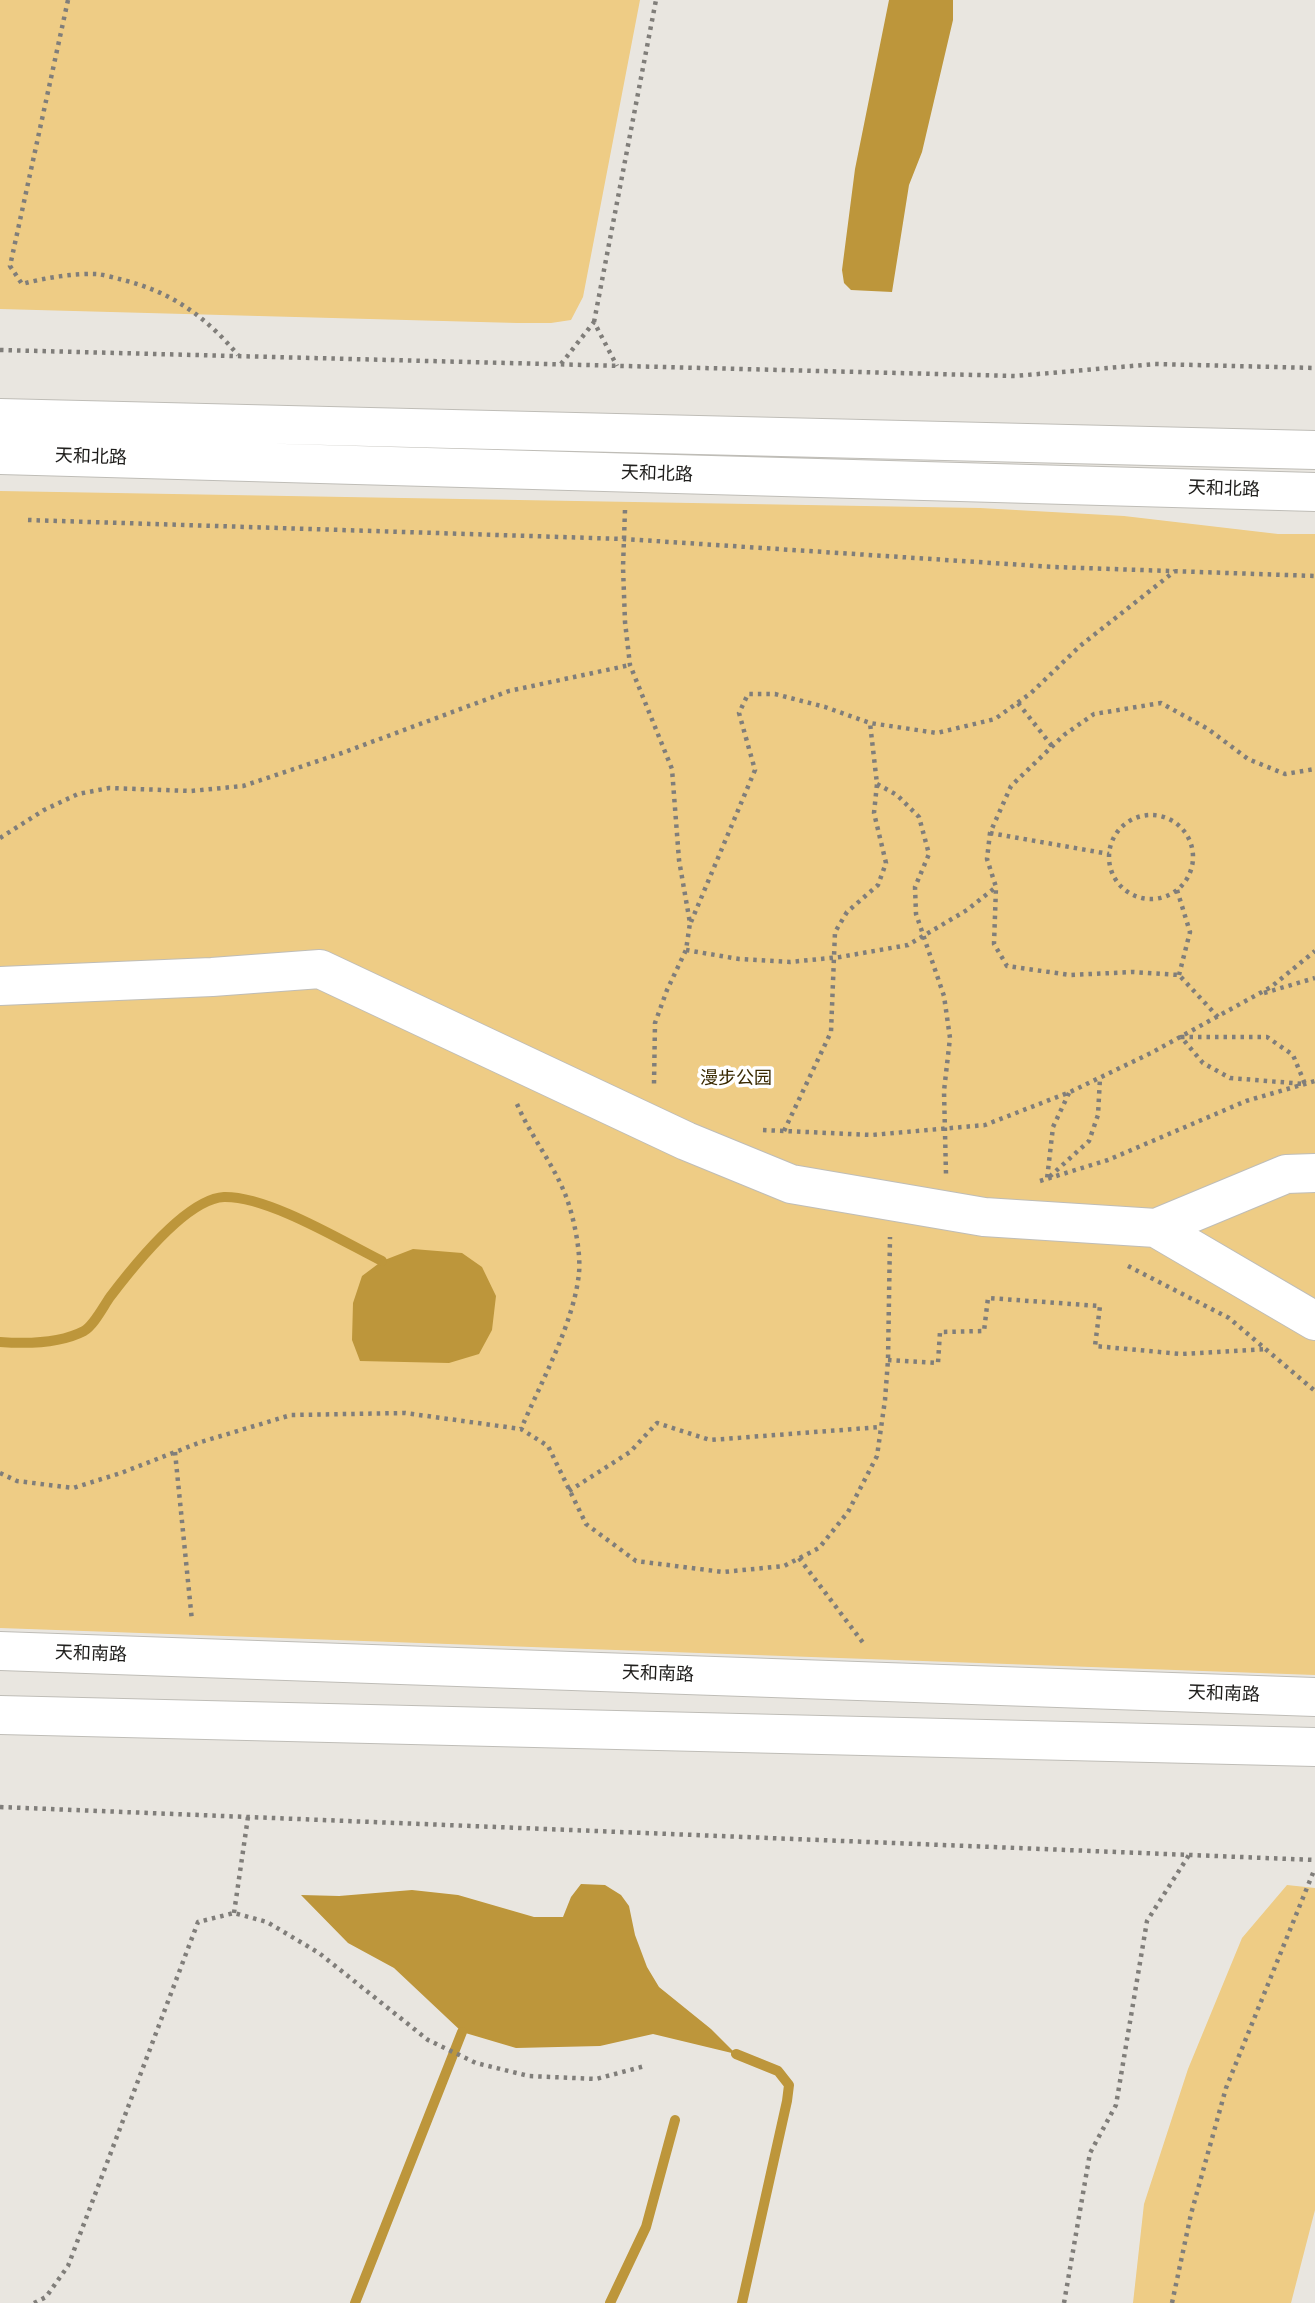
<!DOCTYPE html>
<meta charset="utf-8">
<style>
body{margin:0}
canvas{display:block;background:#e9e6e0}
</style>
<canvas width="1315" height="2303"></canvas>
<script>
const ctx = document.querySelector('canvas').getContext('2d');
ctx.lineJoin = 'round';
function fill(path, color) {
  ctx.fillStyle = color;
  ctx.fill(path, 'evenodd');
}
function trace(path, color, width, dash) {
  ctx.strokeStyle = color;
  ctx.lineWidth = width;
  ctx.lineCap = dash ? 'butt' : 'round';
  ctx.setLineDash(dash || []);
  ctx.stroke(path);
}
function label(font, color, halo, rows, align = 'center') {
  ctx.font = font + ' "Work Sans","Noto Sans SC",sans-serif';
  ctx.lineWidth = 7;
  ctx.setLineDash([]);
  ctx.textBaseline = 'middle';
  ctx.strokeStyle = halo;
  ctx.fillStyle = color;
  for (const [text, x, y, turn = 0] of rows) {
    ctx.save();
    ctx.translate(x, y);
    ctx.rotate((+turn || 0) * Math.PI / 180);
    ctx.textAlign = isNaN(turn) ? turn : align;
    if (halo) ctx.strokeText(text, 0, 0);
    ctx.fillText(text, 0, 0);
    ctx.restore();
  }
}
fill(new Path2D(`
 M0,0h640l-57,297 -12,23 -20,3h-34l-517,-14z
 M0,491l980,17 144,8 154,18h37v1141l-1315,-47z
 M1287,1885l28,3v322l-24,93h-158l11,-99 44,-135 54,-131z`), '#eecc85');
fill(new Path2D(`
 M889,0h64v20l-31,132 -13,33 -17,107 -41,-2 -7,-7 -2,-13 13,-101z
 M413,1249l49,4 20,14 14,29 -4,34 -13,24 -30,9 -89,-2 -8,-21 1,-37 9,-27 20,-15z
 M581,1884l24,1 16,10 8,11 6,29 12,32 12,20 52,42 25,25 -83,-20 -53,12 -84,2 -54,-16 -68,-64 -46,-25 -47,-48 38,1 73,-6 46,5 76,22h29l8,-20z`), '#bd963b');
trace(new Path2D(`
 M0,1342c27,2 59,2 84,-11 10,-6 19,-24 26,-34 22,-29 76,-98 114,-100 44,-1 118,44 158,64
 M736,2054l42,17 11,14 -2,16 -45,202
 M355,2303l107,-271
 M610,2303l36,-76 29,-107`), '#bd963b', 10);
const minor = new Path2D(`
 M0,418l1315,32
 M0,455l1315,37
 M0,986l212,-9 108,-8 366,172 105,43 193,33 172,11 130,-54 29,-1
 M1156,1228l159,93
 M0,1651l1315,46
 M0,1715l1315,32`);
trace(minor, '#bfbdb7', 40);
trace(new Path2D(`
 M68,0l-58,266 12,18c22,-6 52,-11 75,-10 8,1 18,4 26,6 49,12 83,37 115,75
 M594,322l62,-322
 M0,350l1015,26 140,-12 160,4
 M561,364l33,-42 23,44
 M625,510l-2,57 2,55 5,43 42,104 7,91 11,63 -4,27 -19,40 -12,33 -1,61
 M28,520l596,19 430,28 261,9
 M1018,703l34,43
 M877,784l20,11 22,22 10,37 -14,33 1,27 28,82 6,42 -6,53 2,83
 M1109 857a42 42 0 1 1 84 0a42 42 0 1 1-84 0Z
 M990,833l119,21
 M0,838l44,-28 34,-16 31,-6 82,3 52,-5 99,-33 167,-62 121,-26
 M1177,890l13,42 -11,43
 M691,922l64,-152 -16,-57 9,-19h27l50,13 45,16 67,10 58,-14 36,-26 49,-47 95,-75
 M686,950l53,9 51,3 50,-5 68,-12 59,-35 29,-23
 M1264,993l51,-15
 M1218,1017l-39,-42 -46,-3 -63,3 -63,-9 -13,-22 2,-57 -9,-28 3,-26 21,-47 53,-51 30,-21 67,-11 47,26 40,30 37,15 30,-5
 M1181,1037h86l26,18 12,29 -75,-6 -27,-15z
 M1069,1093l-16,34 -6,52 42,-38 9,-26 2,-37
 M517,1104c14,33 38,62 50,95 7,20 14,53 12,74 -5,50 -38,109 -58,156
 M763,1130l109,5 113,-10 85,-33 81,-39 120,-66 44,-36
 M784,1131l47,-99 4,-100 12,-20 31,-27 8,-22 -12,-50 3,-29 -7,-61
 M1040,1181l68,-21 138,-59 69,-20
 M1128,1266l101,52 86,73
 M888,1360l50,3 2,-31 44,-1 4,-33 112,8 -5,40 86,8 86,-5
 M175,1452l17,169
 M0,1473l17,8 56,7 48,-15 80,-31 90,-27 114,-2 116,16 27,17 38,78 50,37 87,11 61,-6 35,-18 29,-36 29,-56 8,-56 3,-40 2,-123
 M569,1491l61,-39 27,-29 53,17 171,-13
 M799,1558l65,86
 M0,1807l1315,53
 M234,1913l14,-96
 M34,2303l12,-6 22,-31 130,-344 36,-9 33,9 52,31 109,87 48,23 53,13 67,3 49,-13
 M1064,2303l26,-150 26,-48 31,-184 42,-66
 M1172,2303l19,-89 35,-126 89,-220`), '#807e7a', 4.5, [3.5, 5]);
trace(minor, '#fff', 38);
label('18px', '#1e1d1b', '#fff', [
 ["天和北路",91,457,2],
 ["天和北路",657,474,2],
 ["天和北路",1224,489,2],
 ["天和南路",91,1654,2],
 ["天和南路",658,1674,2],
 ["天和南路",1224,1694,2]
]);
label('18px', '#3a2a02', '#fff', [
 ["漫步公园",736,1079]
]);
</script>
